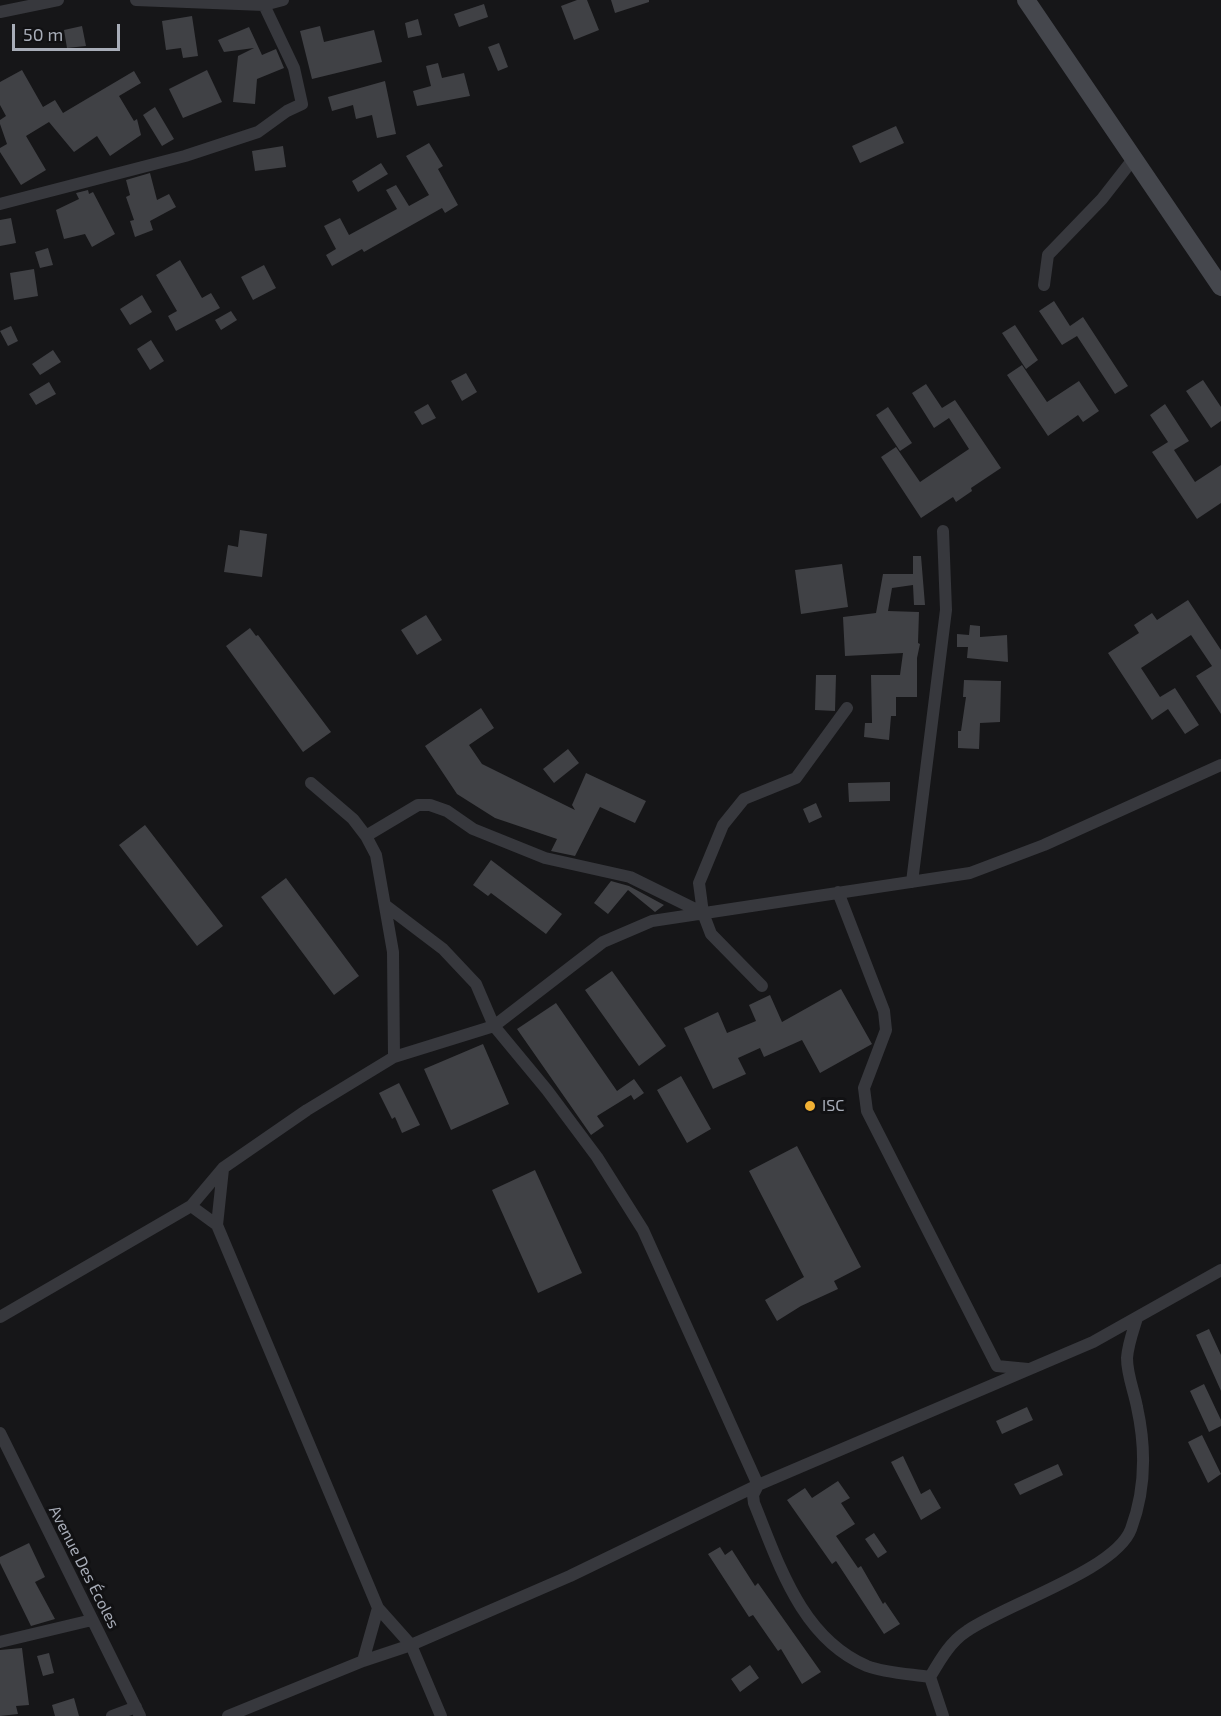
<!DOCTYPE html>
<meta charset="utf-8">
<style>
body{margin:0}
#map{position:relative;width:1221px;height:1716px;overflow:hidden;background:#161618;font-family:"Exo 2",sans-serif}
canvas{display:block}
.scale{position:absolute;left:12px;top:24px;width:108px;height:27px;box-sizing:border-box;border:3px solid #a8adb8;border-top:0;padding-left:8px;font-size:18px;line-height:21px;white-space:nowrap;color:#a8adb8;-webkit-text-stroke:4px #111113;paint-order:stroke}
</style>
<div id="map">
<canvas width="1221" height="1716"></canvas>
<div class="scale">50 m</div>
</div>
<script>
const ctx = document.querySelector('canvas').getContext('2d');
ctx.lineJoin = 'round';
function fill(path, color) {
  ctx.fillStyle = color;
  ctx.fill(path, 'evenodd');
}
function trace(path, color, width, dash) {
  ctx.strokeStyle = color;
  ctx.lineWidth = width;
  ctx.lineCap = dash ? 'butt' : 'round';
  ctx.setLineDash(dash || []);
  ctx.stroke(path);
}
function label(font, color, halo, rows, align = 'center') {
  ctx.font = font + ' "Exo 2",sans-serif';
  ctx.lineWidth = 6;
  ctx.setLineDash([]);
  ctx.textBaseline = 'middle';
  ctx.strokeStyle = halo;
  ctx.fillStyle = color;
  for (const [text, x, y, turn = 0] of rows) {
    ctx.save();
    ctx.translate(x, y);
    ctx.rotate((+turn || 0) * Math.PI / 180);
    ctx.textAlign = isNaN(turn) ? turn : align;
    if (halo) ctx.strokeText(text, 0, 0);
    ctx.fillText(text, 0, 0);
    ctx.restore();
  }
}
fill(new Path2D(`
 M577,0h10l12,30 -25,10 -13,-34z
 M611,0h38v2l-34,11z
 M484,4l4,13 -29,10 -5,-13z
 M192,16l6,40 -15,2 -2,-10 -15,2 -4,-29z
 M418,19l4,16 -14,3 -3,-15z
 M82,26l4,20 -19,2 -3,-18z
 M320,26l4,16 50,-12 8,32 -70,17 -12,-48z
 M249,27l13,28 14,-6 8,19 -27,11 -2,25 -22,-2 5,-46 16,-8 -30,4 -6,-12z
 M499,43l9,24 -10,4 -10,-24z
 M438,63l4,15 22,-5 6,23 -53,10 -4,-15 18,-5 -5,-20z
 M22,70l21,37 12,-7 8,13 71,-42 7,12 -22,13 15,25 3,-2 4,16 -31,21 -13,-20 -23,16 -25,-30 -23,14 20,34 -25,15 -21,-33v-4l7,-4 -7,-20v-4l6,-4 -6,-11v-23z
 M207,70l15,32 -39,16 -14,-29z
 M385,81l11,53 -19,4 -5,-23 -16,4 -3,-14 -21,6 -4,-14z
 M155,107l19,32 -12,7 -19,-31z
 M896,126l8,17 -44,20 -8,-17z
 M429,143l14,23 -5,3 20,36 -13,8 -3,-5 -78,44 -2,-3 -30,17 -6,-11 10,-6 -12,-23 16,-8 9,17 48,-26 -11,-19 10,-5 13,21 20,-11 -23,-39z
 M283,146l3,21 -31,4 -3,-20z
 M381,163l7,11 -30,18 -6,-11z
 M150,173l7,27 12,-6 7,13 -26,14 3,9 -18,7 -5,-16 4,-1 -8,-23 4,-2 -4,-15z
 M88,190l1,4 4,-2 22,42 -23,13 -7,-13 -21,5 -8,-29 23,-11 -3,-6z
 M11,218l5,25 -16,3v-26z
 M48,248l5,17 -13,3 -5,-16z
 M180,260l22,38 9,-5 9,15 -44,23 -8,-15 9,-5 -21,-36z
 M264,265l12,23 -23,12 -12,-23z
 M34,269l4,27 -24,4 -4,-27z
 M142,295l10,17 -22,13 -10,-16z
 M1054,301l16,25 13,-9 45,69 -13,8 -38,-58 -15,9 -23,-34z
 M231,311l6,9 -16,10 -6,-10z
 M1015,325l23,35 -12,9 -24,-36z
 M11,326l7,15 -10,5 -8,-15z
 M151,340l13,21 -14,9 -13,-21z
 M53,350l8,12 -21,13 -8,-11z
 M1022,365l25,37 32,-21 20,30 -16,11 -5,-7 -30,21 -41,-61z
 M466,373l11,19 -15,9 -11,-20z
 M1203,380l18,27v14l-10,7 -25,-37z
 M49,382l7,12 -20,11 -7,-11z
 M926,384l16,24 13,-8 46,68 -30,20 1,3 -16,11 -3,-5 -32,21 -40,-61 15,-10 24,35 49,-33 -20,-31 -15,10 -22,-35z
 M428,404l8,14 -14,7 -8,-13z
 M1165,404l24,37 -15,9 21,32 26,-17v38l-24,16 -45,-67 16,-10 -18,-27z
 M888,407l24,36 -12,8 -24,-36z
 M240,530l27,4 -5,43 -38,-5 4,-27 10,2z
 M913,556h8l4,49h-11l-1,-20 -21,3 -4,23 31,1 -1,31 2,1 -3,14v39h-21v19h-5l-2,24 -25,-3 1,-14h7l-1,-48h29l3,-22 -58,3 -2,-39 33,-4 7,-39h30z
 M842,564l6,43 -47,7 -6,-44z
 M1188,600l33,50v64l-25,-38 16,-10 -21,-31 -50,33 19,29 15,-9 24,37 -14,9 -17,-25 -16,11 -44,-67 31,-20 -5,-8 18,-12 5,7z
 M426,615l16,25 -25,15 -16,-25z
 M970,625l10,1v11l27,-2 1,27 -41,-4 1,-11h-11v-13l12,1z
 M250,628l6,8 2,-1 73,97 -28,20 -77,-106z
 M816,675h20l-1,36 -20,-1z
 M964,680l37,1 -1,41 -20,1 -1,26 -21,-1v-17h3l5,-34h-3z
 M481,708l13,20 -25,17 13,19 93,46 -3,-5 14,-32 60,28 -11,22 -35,-16 -25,49 -24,-5 6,-12 -62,-21 -38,-24 -32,-48z
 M568,749l11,14 -25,20 -11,-14z
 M890,782v19l-41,1 -1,-19z
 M816,803l6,14 -13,6 -6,-14z
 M145,825l78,101 -26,20 -78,-101z
 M491,860l71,54 -16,20 -55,-41 -3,3 -15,-11z
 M286,878l73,98 -25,19 -73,-98z
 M611,881l18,5 35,19 -9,7 -27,-22 -20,24 -14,-11z
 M612,971l54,75 -27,20 -54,-76z
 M841,989l31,55 -52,29 -18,-33 -38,17 -4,-9 -22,10 8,16 -33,15 -29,-61 34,-16 9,21 29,-12 -7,-16 21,-10 12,27z
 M556,1003l61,88 17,-12 10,14 -10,7 -3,-5 -34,21 7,10 -13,9 -74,-106z
 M483,1044l26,60 -58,26 -27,-61z
 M681,1076l30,53 -24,14 -30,-53z
 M399,1083l21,42 -18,8 -7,-16 -3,2 -13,-26z
 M797,1146l64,121 -27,14 4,8 -37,17 -24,15 -12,-21 39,-23 -55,-106z
 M535,1170l47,103 -44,20 -46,-103z
 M1209,1329l12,26v36l-25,-56z
 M1204,1384l17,36v6l-12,6 -19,-41z
 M1027,1407l6,13 -31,14 -6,-13z
 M1202,1435l19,39 -13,9 -20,-41z
 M903,1456l18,38 9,-5 11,19 -20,12 -30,-58z
 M1058,1464l5,11 -43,20 -6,-11z
 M838,1481l12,17 -9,5 14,21 -19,12 22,32 3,-2 22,38 2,-2 15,22 -16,10 -48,-73 -4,3 -45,-64 18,-12 7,10z
 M874,1533l13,19 -9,6 -13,-19z
 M29,1543l16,34 -10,5 20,37 -24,7 -31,-63v-6z
 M720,1547l5,8 7,-5 23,36 3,-3 63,89 -19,12 -21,-35 -3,2 -25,-36 -4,2 -41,-63z
 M22,1648l7,57 -13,1 2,8 -18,2v-66z
 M49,1653l5,20 -11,3 -6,-20z
 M750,1665l9,13 -19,14 -9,-13z
 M74,1698l5,18h-24l-3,-11z`), '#404145');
trace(new Path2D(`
 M136,0l128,5 19,-5
 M0,12l58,-12
 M0,204l185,-48 73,-24 29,-21 15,-7 -8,-36 -30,-63
 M1044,285l4,-30 54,-56 32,-41
 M311,783l42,36 13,17 10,19 17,97 1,105
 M366,836l52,-31h12l17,6 26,18 72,29 85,19 73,36
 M912,882l34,-272 -3,-79
 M838,892l46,119 2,19 -22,58 3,23 130,255
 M385,905l58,44 33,35 18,42 53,64 50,67 46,73 115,255 -5,10 1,8c25,61 47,135 113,163 18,7 43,8 63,11
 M762,986l-51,-52 -8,-21 -4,-30 24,-58 21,-26 52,-21 51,-70
 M223,1169l-6,56 161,383 33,37 30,71
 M191,1206l26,19
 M0,1317l191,-111 32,-38 84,-58 87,-53 100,-31 109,-84 49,-21 318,-48 74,-28 177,-80
 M997,1366l31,3
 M0,1433l140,283
 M0,1642l92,-22
 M363,1661l15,-53
 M112,1716l24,-9
 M228,1716l135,-55 48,-16 159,-69 188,-91 335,-143 128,-72
 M943,1716l-13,-39c10,-17 20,-35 37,-46 39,-27 149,-61 164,-102 15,-40 15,-81 6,-122 -3,-16 -10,-32 -10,-49 1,-14 6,-27 10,-40`), '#37383d', 12);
trace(new Path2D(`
 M1026,0l195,287`), '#45474d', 18);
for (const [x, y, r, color] of [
 [810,1106,6,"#f2b134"]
]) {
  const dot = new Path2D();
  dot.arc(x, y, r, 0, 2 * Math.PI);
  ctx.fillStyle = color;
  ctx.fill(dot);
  trace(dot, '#111113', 2);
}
label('16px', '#a8adb8', '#111113', [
 ["ISC",822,1106]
], 'left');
label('16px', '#a8adb8', '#111113', [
 ["Avenue Des Écoles",84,1567,63]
]);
</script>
